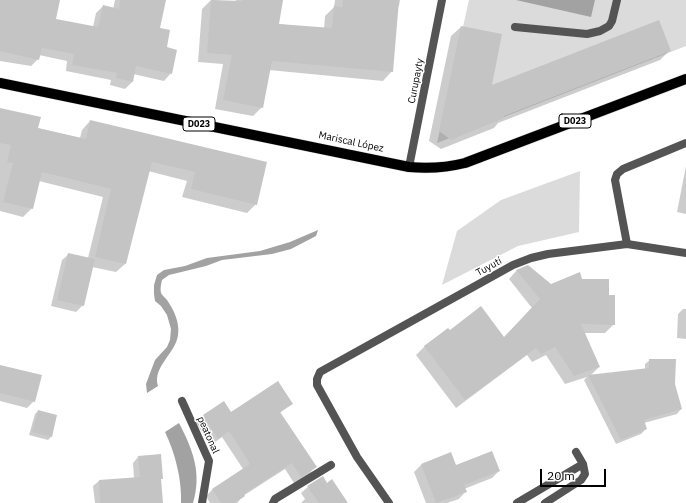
<!DOCTYPE html>
<meta charset="utf-8">
<style>
body{margin:0}
#map{position:relative;width:686px;height:503px;overflow:hidden;background:#fff;font-family:"IBM Plex Sans",sans-serif}
canvas{display:block}
.scale{position:absolute;left:540px;top:469px;width:66px;height:18px;box-sizing:border-box;border:2px solid #000;border-top:0;padding-left:5px;font-size:12px;line-height:14px;white-space:nowrap;color:#000;-webkit-text-stroke:3px #fff;paint-order:stroke}
</style>
<div id="map">
<canvas width="686" height="503"></canvas>
<div class="scale">20 m</div>
</div>
<script>
const ctx = document.querySelector('canvas').getContext('2d');
ctx.lineJoin = 'round';
function fill(path, color) {
  ctx.fillStyle = color;
  ctx.fill(path, 'evenodd');
}
function trace(path, color, width, dash) {
  ctx.strokeStyle = color;
  ctx.lineWidth = width;
  ctx.lineCap = dash ? 'butt' : 'round';
  ctx.setLineDash(dash || []);
  ctx.stroke(path);
}
function label(font, color, halo, rows, align = 'center') {
  ctx.font = font + ' "IBM Plex Sans",sans-serif';
  ctx.lineWidth = 3;
  ctx.setLineDash([]);
  ctx.textBaseline = 'middle';
  ctx.strokeStyle = halo;
  ctx.fillStyle = color;
  for (const [text, x, y, turn = 0] of rows) {
    ctx.save();
    ctx.translate(x, y);
    ctx.rotate((+turn || 0) * Math.PI / 180);
    ctx.textAlign = isNaN(turn) ? turn : align;
    if (halo) ctx.strokeText(text, 0, 0);
    ctx.fillText(text, 0, 0);
    ctx.restore();
  }
}
fill(new Path2D(`
 M469,0h217v46l-249,97z
 M580,171l-1,61 -61,14 -76,39 15,-54 44,-31z`), '#dbdbdb');
fill(new Path2D(`
 M516,0h79l-4,17z
 M318,230l-2,6 -25,13 -19,5 -50,6 -16,6 -37,9 -7,5c-1,4 -2,9 -1,13 1,2 4,5 6,7 7,10 13,23 11,35 -2,18 -26,32 -20,51l-11,7 -1,-9 9,-24 12,-13 3,-7 1,-11 -4,-14 -6,-9 -6,-5 -1,-7v-9l3,-10 7,-5 21,-4 22,-8 53,-7 30,-9z
 M179,423c14,27 23,50 14,80h-12c1,-24 -6,-50 -16,-71z`), '#a2a2a2');
fill(new Path2D(`
 M0,0h59l-4,20 38,7 3,-14 7,-7 10,3 2,-9h50l-6,29 7,19 5,25 -7,8 -31,-7 -1,8 -7,7 -15,-4 1,-5 -45,-9 1,-10 -28,-6 -1,4 -7,7 -31,-5z
 M211,0l24,2 1,-2h46l-4,24 46,5 1,-13 9,-9 1,-7h65l-1,6 -2,2 -5,63 -9,10 -114,-11 -7,37 -9,9 -38,-7 8,-45 -25,-2 4,-53z
 M461,27l30,59 178,-35 -9,9 -162,63 -4,5 -53,21 -12,-8 22,-105z
 M0,109l37,19 43,10 2,-8 8,-9 176,42 -10,41 -9,9 -65,-16 5,-16 -39,-10 -23,93 -9,8 -24,-5 -9,38 -7,7 -25,-6 11,-46 7,-6 19,4 15,-61 -64,-16 -7,27 -9,9 -23,-6z
 M686,166v48l-9,-2z
 M517,270l33,15 31,-5 27,16 6,28 -9,9h-21l15,34 -8,8 54,-5v-6l5,-4 24,24 7,25 -4,5 -33,9 2,6 -5,5 -25,10 -32,-64 3,-3 -22,7 -19,-29 -14,7 -5,-7 -71,53 -40,-53 9,-9 24,-15 55,7 28,-30 -23,-29z
 M683,309h3v30l-9,-1 1,-24z
 M0,366l34,35 -7,7 -27,-7z
 M224,402l7,11 60,-9 -11,9 35,54 -6,7 -15,9 -9,-14 -42,27 -6,7h-27l-4,-7 7,-7 30,-20 -21,-32 -11,8 -15,-22 7,-7z
 M38,411l13,26 -3,3 -19,-5 6,-21z
 M451,454l4,12 44,5 -7,7 -28,11 1,3 -6,7 -12,4h-21l-12,-31 7,-7z
 M138,457l24,46h-67l-2,-17 6,-5 35,-3 -1,-15z
 M327,484l20,19h-46l4,-4 -4,-6 7,-6z`), '#0003');
fill(new Path2D(`
 M0,0h60l-4,19 42,8 5,-22 16,4 1,-9h46l-6,28 10,2 -3,17 10,3 -5,24 -36,-8 -3,16 -17,-4 1,-5 -45,-8 2,-11 -32,-6 -3,12 -39,-9z
 M211,0l31,1v-1h41l-4,24 53,4 2,-22 8,1 1,-7h56l-6,72 -121,-11 -9,47 -40,-8 9,-45 -25,-2z
 M659,20l12,31 -167,65v2l-53,22 -12,-9 22,-105 41,8 -10,51z
 M0,108l41,9 -3,11 48,11 4,-19 177,42 -10,43 -66,-16 4,-17 -43,-10 -26,102 -31,-7 16,-68 -69,-17 -9,37 -30,-7 10,-39 -6,-1 4,-17 -11,-2z
 M68,253l27,6 -11,47 -27,-6z
 M528,265l23,19 29,-12 2,7h27v16h6v30l-34,-1 19,43 -26,9 -19,-29 -14,7 -5,-6 -71,52 -41,-54 24,-18 2,2 31,-24 23,31 36,-38 -24,-29z
 M649,359h27l-1,25 7,25 -38,11 3,9 -26,11 -33,-65 61,-7z
 M0,365l42,10 -7,27 -35,-9z
 M278,381l15,23 -13,8 37,55 -16,10 -9,-14 -48,31 1,2 -10,7h-14l-9,-14 38,-25 -21,-33 -11,8 -15,-24 21,-14 7,11z
 M38,410l19,5 -5,22 -20,-5z
 M492,451l8,20 -36,14 3,7 -31,11 -15,-39 30,-12 5,13z
 M161,454l2,25h-2l2,24h-63l-1,-23 41,-3 -2,-21z
 M323,476l4,7 5,-4 16,24h-29l-12,-17z`), '#c4c4c4');
const primary = new Path2D(`
 M0,83l409,84c21,2 36,1 56,-4l221,-84`);
trace(primary, '#dbdbdb', 11);
trace(new Path2D(`
 M515,27l72,7 13,-3 9,-5 3,-5 5,-21
 M627,244l-12,-64 2,-6 6,-5 63,-26
 M517,503l66,-39
 M545,503l36,-23 4,-6 -2,-10 -7,-12`), '#545454', 8);
trace(new Path2D(`
 M182,401l27,60 -7,42
 M273,503l2,-4 56,-34`), '#545454', 8);
trace(new Path2D(`
 M409,167l33,-167
 M389,503l-32,-46 -40,-72v-6l3,-7 193,-107 18,-7 17,-4 79,-10 59,9`), '#545454', 8);
trace(primary, '#000', 10);
for (const [x, y, w] of [
 [575,121,32],
 [199,124,32]
]) {
  const box = new Path2D();
  box.roundRect(x - w / 2, y - 7, w, 14, 3);
  ctx.fillStyle = '#fff';
  ctx.fill(box);
  trace(box, '#000', 1);
}
label('bold 9px', '#000', null, [
 ["D023",575,121],
 ["D023",199,124]
]);
label('10px', '#000', '#fff', [
 ["Curupayty",416,81,-79],
 ["Mariscal López",351,142,12],
 ["Tuyutí",489,267,-29],
 ["peatonal",208,435,66]
]);
</script>
